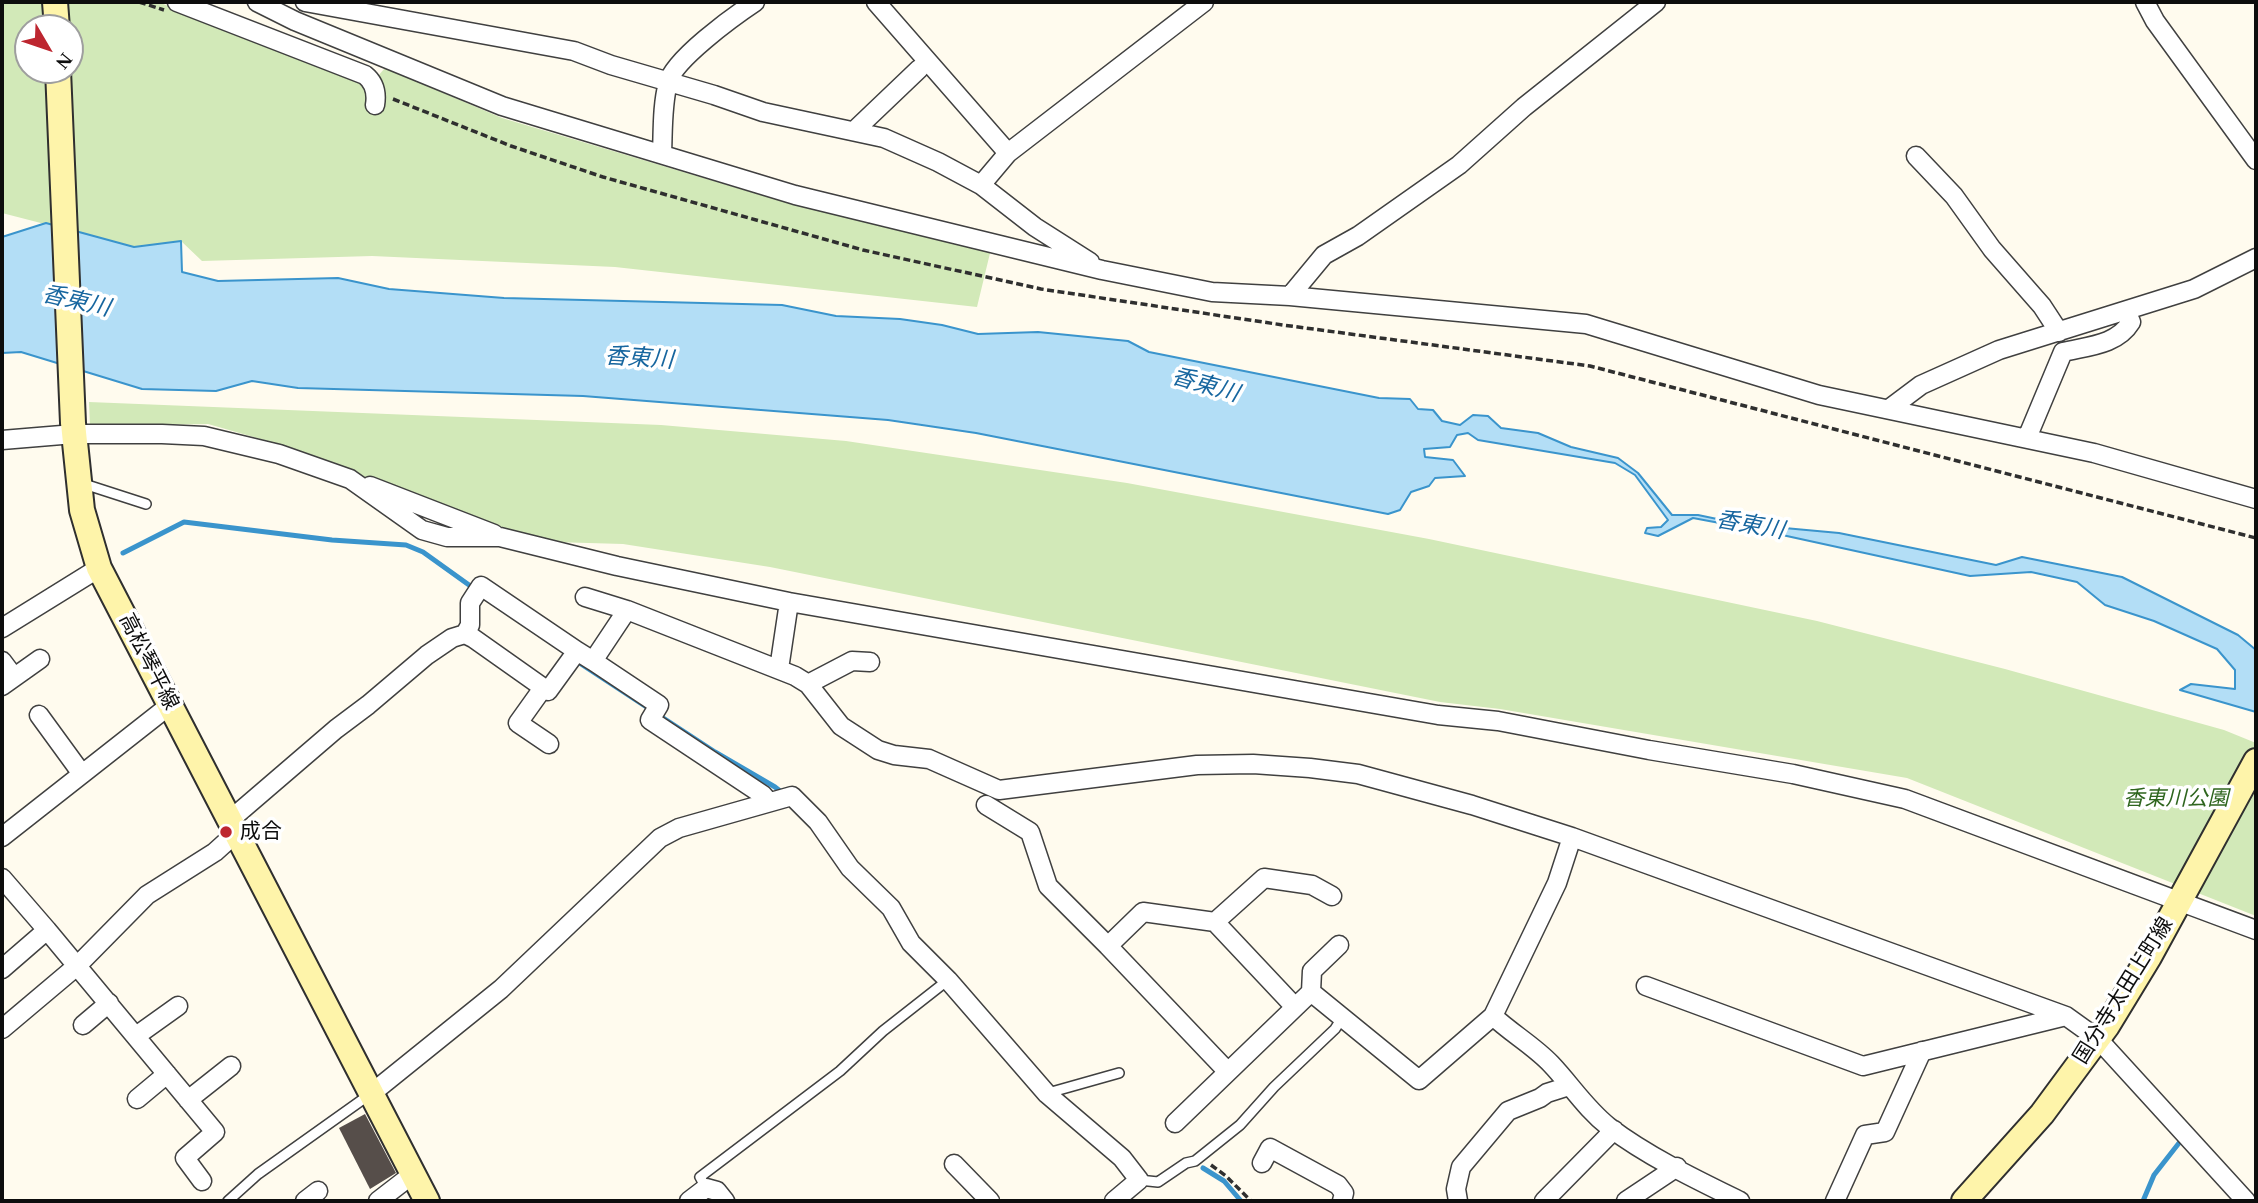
<!DOCTYPE html>
<meta charset="utf-8">
<style>
body{margin:0}
#map{position:relative;width:2258px;height:1203px;overflow:hidden;background:#fffbee;font-family:"Times New Roman",serif}
canvas{display:block}
.frame{position:absolute;inset:0;border:4px solid #0d0d0d;pointer-events:none}
.north{position:absolute;left:14px;top:14px;width:70px;height:70px;box-sizing:border-box;background:#fff;border:2px solid #9e9e9e;border-radius:50%;rotate:129deg;font-size:19px;font-weight:700;line-height:28px;text-align:center;color:#0d0d0d}
.north::after{content:'';display:block;margin:auto;width:24px;height:32px;background:#bd2630;clip-path:polygon(50% 0,100% 100%,50% 72%,0 100%)}
</style>
<div id="map">
<canvas width="2258" height="1203"></canvas>
<div class="frame"></div>
<div class="north">N</div>
</div>
<script>
const ctx = document.querySelector('canvas').getContext('2d');
ctx.lineJoin = 'round';
function fill(path, color) {
  ctx.fillStyle = color;
  ctx.fill(path, 'evenodd');
}
function trace(path, color, width, dash) {
  ctx.strokeStyle = color;
  ctx.lineWidth = width;
  ctx.lineCap = dash ? 'butt' : 'round';
  ctx.setLineDash(dash || []);
  ctx.stroke(path);
}
function label(font, color, halo, rows, align = 'center') {
  ctx.font = font + ' "Times New Roman","Noto Sans JP",serif';
  ctx.lineWidth = 7;
  ctx.setLineDash([]);
  ctx.textBaseline = 'middle';
  ctx.strokeStyle = halo;
  ctx.fillStyle = color;
  for (const [text, x, y, turn = 0] of rows) {
    ctx.save();
    ctx.translate(x, y);
    ctx.rotate((+turn || 0) * Math.PI / 180);
    ctx.textAlign = isNaN(turn) ? turn : align;
    if (halo) ctx.strokeText(text, 0, 0);
    ctx.fillText(text, 0, 0);
    ctx.restore();
  }
}
fill(new Path2D(`
 M2,2h156l213,82 14,-16 117,50 289,86 200,45 -14,58 -362,-40 -243,-11 -170,5 -21,-20 -47,6 -132,-34zM28,28h42v42h-42z
 M89,402l572,23 185,16 281,42 302,56 388,82 188,48 219,61 32,13v173l-349,-138 -407,-69 -60,-7 -670,-135 -147,-23 -69,-2 -61,-15 -208,-81 -77,-22 -118,2z`), '#d2e9b8');
const water = new Path2D(`
 M46,223l88,24 47,-6 1,31 36,9 120,-3 51,11 115,9 278,7 54,11 64,3 42,6 36,9 60,-2 90,9 21,11 230,46 31,1 8,10 15,1 9,11 18,4 13,-10 15,1 13,12 37,5 33,14 47,11 20,15 34,42h26l43,9 98,9 157,32 26,-8 100,20 116,58 18,15v62l-76,-22 11,-6 44,5v-19l-18,-21 -63,-28 -49,-16 -28,-23 -46,-10 -61,4 -197,-43 -80,-15 -35,18 -13,-3 2,-5 14,-1 7,-7 -33,-45 -20,-12 -137,-23 -10,-7 -11,2 -7,12 -26,2 1,8 28,3 12,16 -30,2 -6,8 -18,6 -11,18 -12,4 -412,-81 -88,-13 -305,-24 -285,-8 -46,-7 -36,10 -74,-2 -121,-37 -19,1v-116z`);
fill(water, '#b3def6');
trace(water, '#3a94cc', 2);
trace(new Path2D(`
 M123,553l61,-31 148,18 74,5 17,7 53,38
 M581,664l134,88 60,35 10,8
 M1203,1168l21,13 17,20
 M2143,1201l11,-26 25,-32`), '#3a94cc', 5);
fill(new Path2D(`
 M365,1114l31,59 -26,16 -31,-61z`), '#564e4a');
const lane = new Path2D(`
 M81,483l65,21
 M1048,1093l71,-20
 M1139,1180l19,2 28,-19 9,-2 45,-36 34,-38 61,-58 7,-11
 M706,1188l-6,-11 140,-106 43,-40 65,-51
 M228,1201l30,-27 111,-79`);
const street = new Path2D(`
 M177,2l188,73c10,8 12,18 10,30
 M257,2l38,19 207,85 293,89 307,75 110,22 78,4 296,28 233,71 275,58 162,46
 M305,2l269,49 37,14 103,30 49,17 121,26 54,24 43,23 54,42 55,35
 M876,2l132,151
 M2145,2l10,19 101,139
 M854,131l65,-62
 M662,154c1,-23 0,-49 6,-71 5,-23 66,-67 87,-81
 M1916,156l38,40 38,53 50,57 17,26
 M981,185l27,-32 196,-151
 M1290,296l34,-41 34,-19 101,-71 65,-58 132,-105
 M1889,409l32,-24 78,-35 195,-61 62,-31
 M2027,438l36,-86c25,-6 54,-7 68,-30l-5,-11
 M2,440l72,-6h88l42,2 75,18 71,25 72,51 25,7h53l117,29 172,36 -10,67
 M370,486l124,48
 M585,597l42,13 168,66 13,8 33,42 37,24 16,5 35,4 70,31 198,-25 56,-1 57,4 48,6 114,31 100,32 494,179 32,23 148,162
 M789,602l649,113 60,6 151,29 144,24 112,25 351,131
 M2,628l97,-60
 M465,634l5,-9v-22l11,-17 96,65
 M2,661l12,16
 M593,661l66,44 -9,15 113,75 6,7
 M808,684l44,-23 18,1
 M2,686l38,-27
 M543,688l-25,35 31,21
 M39,715l43,59
 M986,805l44,27 18,54 60,60
 M230,820l106,-91 32,-24 59,-50 25,-17 13,-4 8,4 75,53 29,-40 16,10 34,-51
 M2,837l168,-132
 M2,878l45,52 -45,39
 M1215,922l49,-44 48,7 20,11
 M47,930l168,202 -30,26 17,23
 M1646,986l217,80 203,-50
 M1311,992l1,-21 27,-26
 M1493,1016c18,17 41,30 58,48 20,21 35,45 58,63 38,29 88,53 131,74
 M83,1025l26,-22
 M2,1029l76,-64 69,-70 68,-43 21,-19
 M136,1036l42,-30
 M1228,1072l-120,-126 35,-34 72,10 80,85
 M372,1093l129,-104 159,-151 19,-10 113,-32 26,26 32,46 41,40 20,35 37,37 99,114 75,64 17,22 -25,21
 M137,1099l30,-25
 M188,1100l43,-34
 M1175,1123l136,-131 108,88 74,-64 64,-133 15,-46
 M1262,1163l8,-15 68,37 6,8 -2,8
 M954,1164l36,37
 M305,1201l13,-10
 M378,1201l35,-27
 M689,1201l17,-13 11,3 8,10
 M1458,1201l-2,-12 5,-22 47,-56 32,-13 7,-5 22,-7
 M1544,1201l70,-71
 M1626,1201l51,-34
 M1835,1201l30,-66 20,-3 37,-81`);
const secondary = new Path2D(`
 M55,2l2,26
 M58,70l15,353 9,87 17,58 328,633
 M1964,1201l78,-87 65,-88 42,-69 107,-196`);
trace(lane, '#404040', 12);
trace(street, '#404040', 21);
trace(secondary, '#2f2f2f', 28);
trace(new Path2D(`
 M139,2l25,8
 M393,99l118,47 92,31 260,73 178,39 242,36 307,41 666,172
 M1211,1165l15,11 25,25`), '#2f2f2f', 3.5, [7, 3.5]);
trace(lane, '#fff', 9);
trace(street, '#fff', 18);
trace(secondary, '#fef4aa', 24);
for (const [x, y, r, color] of [
 [226,832,7,"#bd2630"]
]) {
  const dot = new Path2D();
  dot.arc(x, y, r, 0, 2 * Math.PI);
  ctx.fillStyle = color;
  ctx.fill(dot);
  trace(dot, '#fff', 2.5);
}
label('21px', '#0d0d0d', '#fff', [
 ["高松琴平線",148,662,63],
 ["国分寺太田上町線",2124,991,-58]
]);
label('italic 21px', '#2e651e', '#fff', [
 ["香東川公園",2176,799]
]);
label('21px', '#0d0d0d', '#fff', [
 ["成合",240,832]
], 'left');
label('italic 23px', '#17669f', '#fff', [
 ["香東川",76,302,13],
 ["香東川",639,359,4],
 ["香東川",1205,386,16],
 ["香東川",1750,526,10]
]);
</script>
